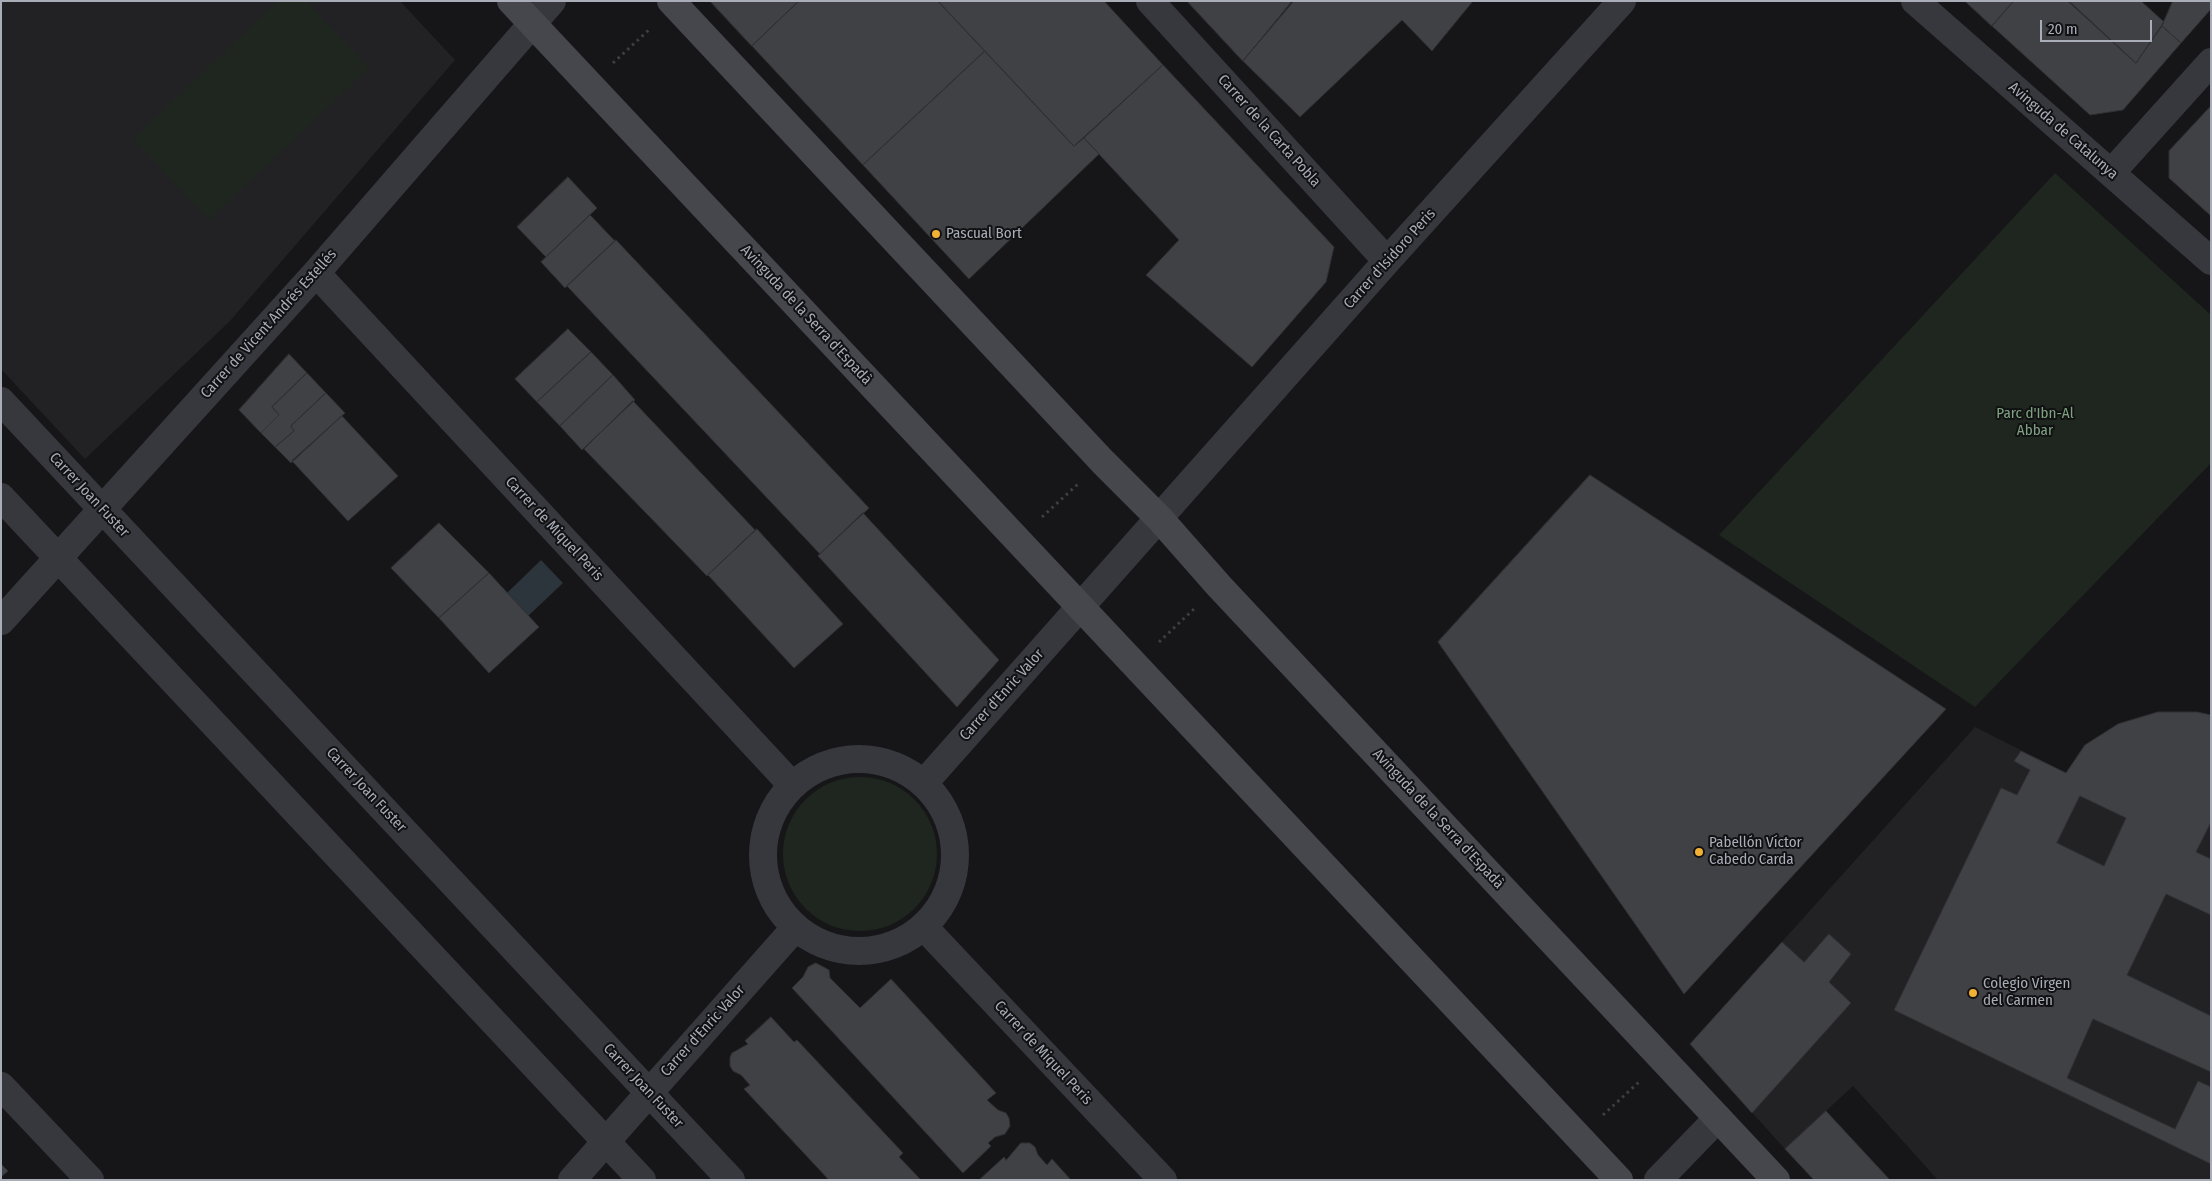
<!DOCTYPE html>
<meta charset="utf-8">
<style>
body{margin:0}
#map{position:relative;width:2212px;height:1181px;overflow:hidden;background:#161618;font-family:"Fira Sans Condensed",sans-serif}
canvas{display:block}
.frame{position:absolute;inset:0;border:2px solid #a8adb8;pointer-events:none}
.scale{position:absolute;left:2040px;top:20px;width:112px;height:22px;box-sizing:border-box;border:2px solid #a8adb8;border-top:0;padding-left:6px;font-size:15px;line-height:18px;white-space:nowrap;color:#a8adb8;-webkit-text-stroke:4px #111113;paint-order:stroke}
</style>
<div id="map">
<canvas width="2212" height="1181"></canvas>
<div class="frame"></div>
<div class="scale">20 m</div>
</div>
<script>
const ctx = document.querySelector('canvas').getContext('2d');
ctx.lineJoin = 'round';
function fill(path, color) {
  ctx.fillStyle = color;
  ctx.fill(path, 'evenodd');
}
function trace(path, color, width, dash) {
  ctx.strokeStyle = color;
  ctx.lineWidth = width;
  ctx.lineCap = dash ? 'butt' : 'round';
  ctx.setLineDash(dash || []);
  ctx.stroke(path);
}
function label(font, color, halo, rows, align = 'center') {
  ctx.font = font + ' "Fira Sans Condensed",sans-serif';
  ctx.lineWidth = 4;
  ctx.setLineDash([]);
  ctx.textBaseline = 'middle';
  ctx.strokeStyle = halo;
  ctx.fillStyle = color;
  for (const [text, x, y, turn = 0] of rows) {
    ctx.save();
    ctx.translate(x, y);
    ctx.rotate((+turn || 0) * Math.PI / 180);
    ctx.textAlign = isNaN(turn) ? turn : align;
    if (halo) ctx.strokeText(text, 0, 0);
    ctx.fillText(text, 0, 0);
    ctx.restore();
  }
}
fill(new Path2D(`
 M1,1h399l55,59 -225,261 -145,138 -84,-90z
 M2158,712h39l14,3v465h-273l-85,-94 -68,63 -95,-105 285,-317 91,46 18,-28 34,-21z`), '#222225');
fill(new Path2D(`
 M278,1h28l63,67 -160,152 -76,-81z
 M2055,173l156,142v148l-236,244 -256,-172z
 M783 854a77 77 0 1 1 154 0a77 77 0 1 1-154 0Z`), '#1e261f');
fill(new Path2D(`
 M541,560l22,23 -35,33 -21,-23z`), '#2c353c');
const building = new Path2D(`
 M710,1h89l-47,45z
 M799,1h139l47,50 -122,114 -111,-119z
 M938,1h166l59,64 -89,81z
 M1187,1h105l-49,60z
 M1294,1h179l-41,50 -30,-31 -102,97 -57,-56z
 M1965,1h49l-22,25z
 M2014,1h55l67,62 26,-37 19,17 -58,67 -33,5 -98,-89z
 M2068,1h73l23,21 -28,41z
 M2173,1h38v8l-30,34 -19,-17z
 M985,51l89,95 10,-8 15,16 -130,125 -106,-114z
 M1163,65l171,182 -8,35 -74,85 -106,-92 33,-35 -95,-102z
 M2211,106v110l-42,-38v-27z
 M568,177l29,31 -51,49 -29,-30z
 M590,215l25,26 -50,47 -24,-26z
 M616,240l253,268 -49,46 -253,-268z
 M568,329l23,23 -54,50 -22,-23z
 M591,352l22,23 -53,51 -23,-24z
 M289,354l18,19 -35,34 7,8 -18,18 -22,-23z
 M307,373l19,20 -35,33 3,5 -19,16 -14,-14 18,-18 -7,-8z
 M613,375l22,25 -53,50 -22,-24z
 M326,393l19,20 -54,50 -16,-16 19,-16 -3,-5z
 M633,401l122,129 -48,46 -123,-127z
 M342,416l56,60 -50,45 -56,-60z
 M1590,475l356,234 -262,285 -246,-352z
 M863,513l136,147 -42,47 -139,-151z
 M439,523l50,50 -50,45 -48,-50z
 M757,529l86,95 -49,44 -86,-93z
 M489,573l50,54 -50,46 -50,-55z
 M2158,712h39l14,3v107l-15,30 15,7v56l-45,-21 -39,81 84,41v56l-118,-53 -26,59 108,51 23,-48 13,6v77l-317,-154 107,-222 16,7 13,-25 -16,-9 7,-10 45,22 19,-28 33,-21zM2080,796l46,22 -22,48 -47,-23z
 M1829,934l22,20 -22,28 22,21 -99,110 -62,-69 92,-102 22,20z
 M816,963l13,7 1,8 30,30 31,-29 105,114 -9,7 11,10 8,3 3,5 1,8 -5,8 -10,3 -7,6 3,3 -28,27 -171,-185 11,-11 5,-10z
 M771,1017l23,25 3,-2 106,113 -4,4 22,23h-92l-85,-91 6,-4 -9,-10 -8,-4 -3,-5v-9l2,-4 16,-9 -3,-3z
 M1826,1111l64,69h-76l-29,-31z
 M1021,1143h9l5,4 3,8 9,10 5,-6 19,21h-92l25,-23 2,3z
 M1,1164l7,7 -7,6z`);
fill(building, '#404145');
trace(building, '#303034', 1);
trace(new Path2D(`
 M613,63l38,-35
 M1042,517l36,-33
 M1159,642l36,-34
 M1603,1115l36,-33`), '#3d3f44', 3, [2.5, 4]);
trace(new Path2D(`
 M1150,1l237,260
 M1915,1l296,260
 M2111,173l100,-111
 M316,273l475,511
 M1,401l730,779
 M1,497l641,683
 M1,621l315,-348 236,-272
 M763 855a96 96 0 1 1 192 0a96 96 0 1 1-192 0Z
 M924,783l463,-522 235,-260
 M924,927l239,253
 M1,1086l89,94
 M572,1180l223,-252
 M1658,1180l60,-62`), '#37383d', 28);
trace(new Path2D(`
 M511,1l1108,1179
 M671,1l432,461 57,57 59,67 557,594`), '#45474d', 28);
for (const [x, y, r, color] of [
 [936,234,5,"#f2b134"],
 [1699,852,5,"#f2b134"],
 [1973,993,5,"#f2b134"]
]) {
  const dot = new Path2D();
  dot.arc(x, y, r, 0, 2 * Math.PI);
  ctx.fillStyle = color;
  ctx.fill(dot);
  trace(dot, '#111113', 2);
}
label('15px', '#a8adb8', '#111113', [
 ["Carrer de la Carta Pobla",1269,131,48],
 ["Avinguda de Catalunya",2063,131,41],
 ["Carrer d'Isidoro Peris",1390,259,-48],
 ["Avinguda de la Serra d'Espadà",806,315,47],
 ["Carrer de Vicent Andrés Estellés",269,324,-48],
 ["Carrer Joan Fuster",89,495,47],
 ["Carrer de Miquel Peris",554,529,47],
 ["Carrer d'Enric Valor",1002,695,-48],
 ["Carrer Joan Fuster",366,790,47],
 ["Avinguda de la Serra d'Espadà",1438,819,47],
 ["Carrer d'Enric Valor",703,1031,-48],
 ["Carrer de Miquel Peris",1043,1053,47],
 ["Carrer Joan Fuster",643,1086,47]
]);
label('15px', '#a8adb8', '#111113', [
 ["Pascual Bort",946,234],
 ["Pabellón Víctor",1709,843],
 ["Cabedo Carda",1709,860],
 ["Colegio Virgen",1983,984],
 ["del Carmen",1983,1001]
], 'left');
label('15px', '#7fa381', '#111113', [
 ["Parc d'Ibn-Al",2035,414],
 ["Abbar",2035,431]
]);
</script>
